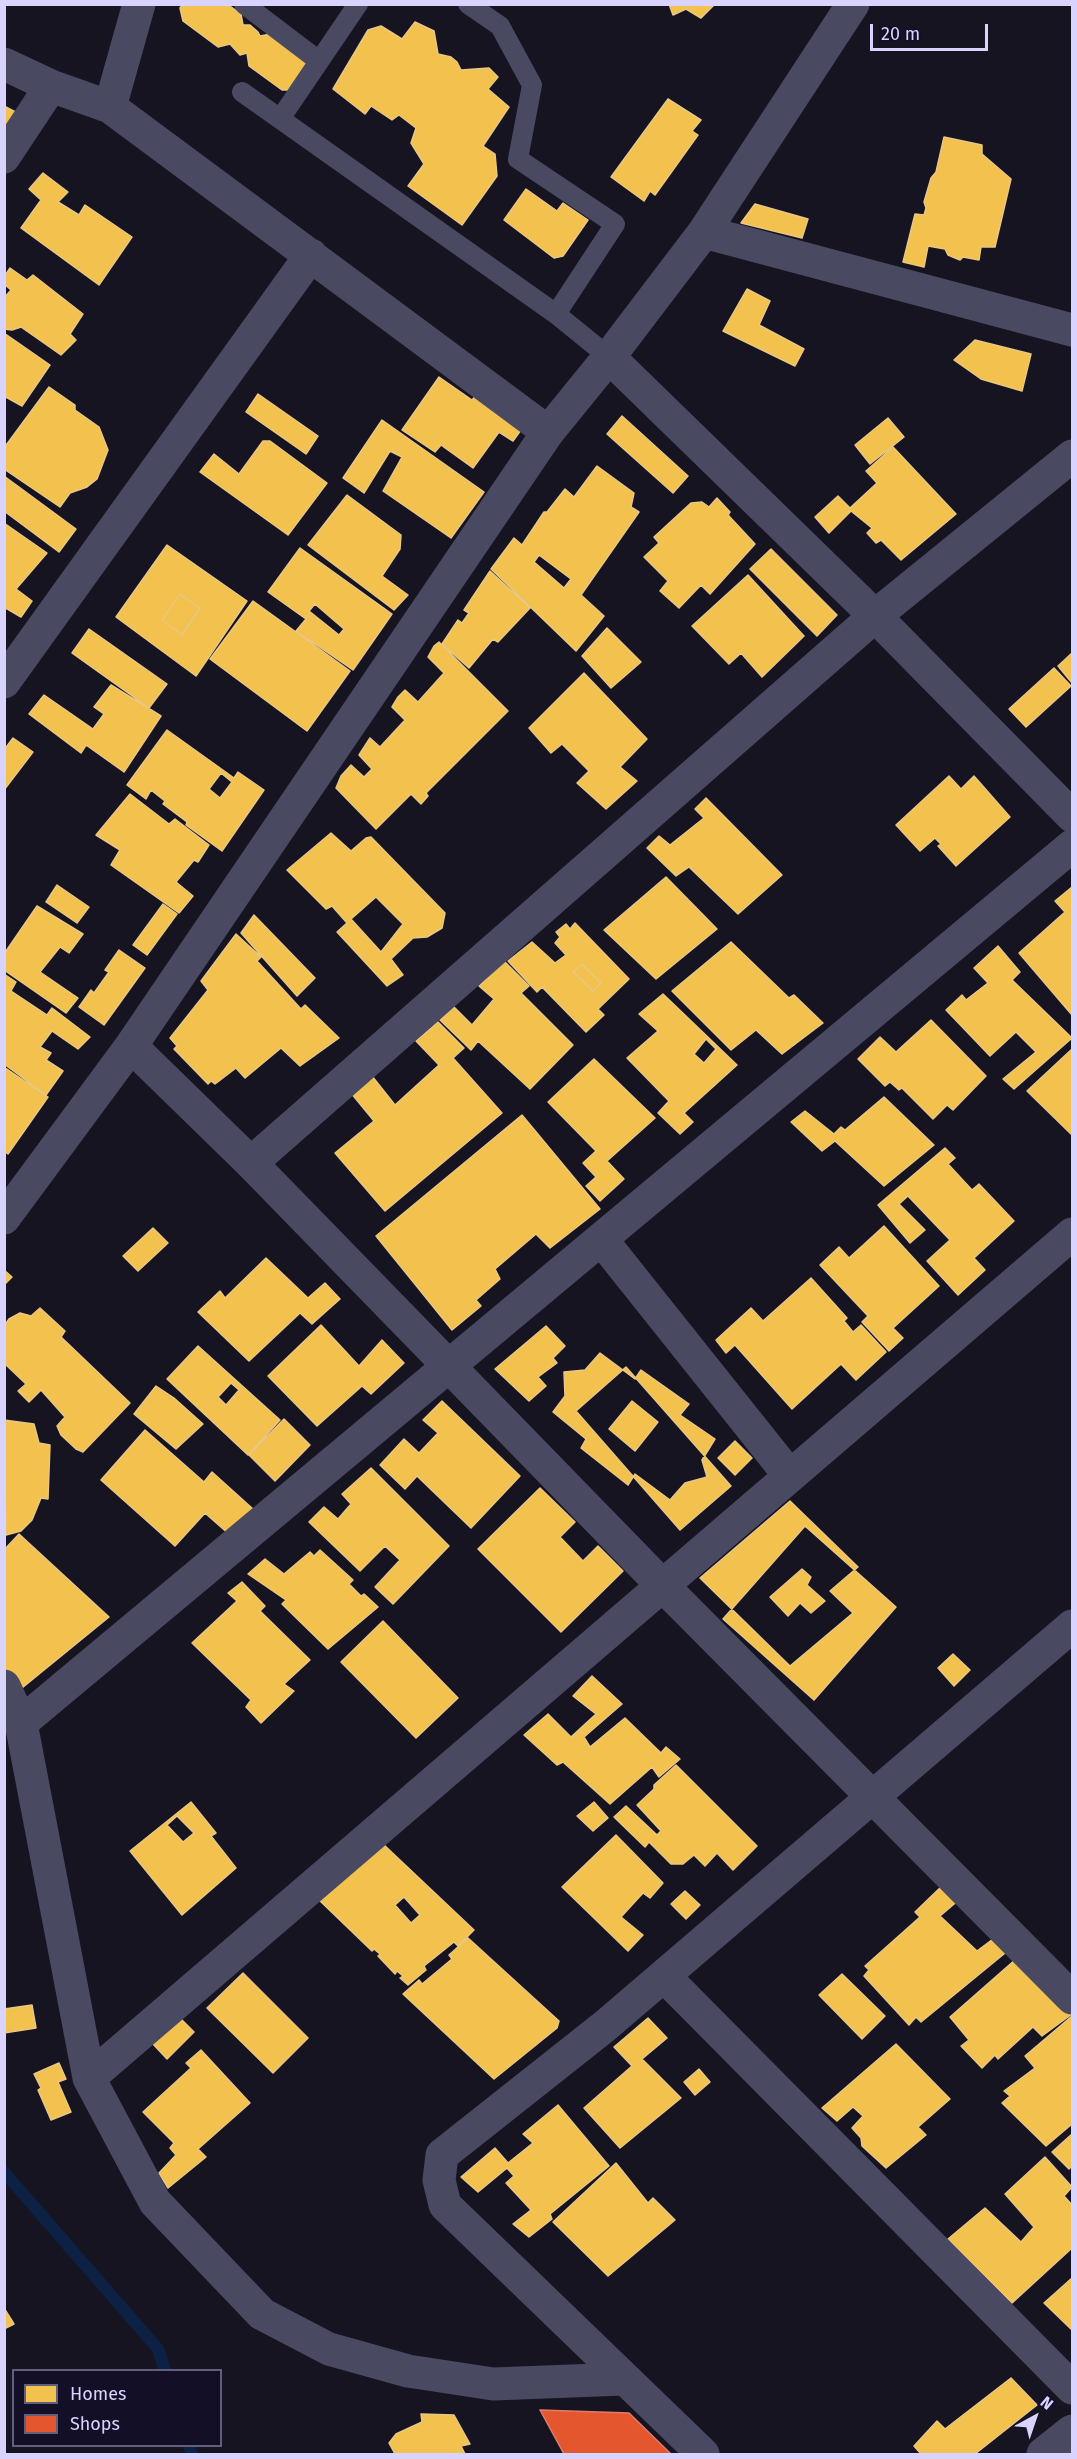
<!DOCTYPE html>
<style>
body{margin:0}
#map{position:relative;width:1077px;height:2459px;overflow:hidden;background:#161421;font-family:"Fira Sans",sans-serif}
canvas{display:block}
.frame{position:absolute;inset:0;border:6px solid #d9d4ff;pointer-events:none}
.legend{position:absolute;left:12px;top:2369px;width:210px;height:78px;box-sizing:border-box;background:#130f26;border:2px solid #625e7d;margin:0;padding:8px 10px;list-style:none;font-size:18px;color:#d9d4ff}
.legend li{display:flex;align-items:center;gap:12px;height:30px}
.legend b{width:30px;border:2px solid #625e7d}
.north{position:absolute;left:1005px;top:2387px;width:60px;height:60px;-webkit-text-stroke:4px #130f26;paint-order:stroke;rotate:40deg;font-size:16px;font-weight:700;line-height:24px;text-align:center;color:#d9d4ff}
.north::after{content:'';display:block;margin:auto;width:21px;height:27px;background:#d9d4ff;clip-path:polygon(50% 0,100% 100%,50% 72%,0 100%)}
.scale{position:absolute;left:870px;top:24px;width:118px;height:27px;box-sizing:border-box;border:3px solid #d9d4ff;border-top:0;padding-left:8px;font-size:18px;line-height:21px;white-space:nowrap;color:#d9d4ff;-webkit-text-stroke:4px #130f26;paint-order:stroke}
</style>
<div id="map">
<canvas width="1077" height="2459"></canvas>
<div class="frame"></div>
<ul class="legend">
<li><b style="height:16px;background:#f2c14e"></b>Homes</li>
<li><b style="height:16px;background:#e4572e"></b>Shops</li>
</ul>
<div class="north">N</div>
<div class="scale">20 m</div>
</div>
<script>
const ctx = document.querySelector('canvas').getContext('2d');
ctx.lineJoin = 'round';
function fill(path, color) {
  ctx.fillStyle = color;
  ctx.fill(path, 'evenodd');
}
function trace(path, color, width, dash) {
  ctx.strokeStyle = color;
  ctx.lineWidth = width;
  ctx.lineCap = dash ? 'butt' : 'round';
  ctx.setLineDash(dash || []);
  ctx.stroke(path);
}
const homes = new Path2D(`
 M183,4h44l14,10 2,11h7l8,7 2,4 11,-2 35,26 2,14 -13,16h-13l-33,-24 -2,-13 -7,2 -10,-11 -12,3 -35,-26 -3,-13z
 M669,4h46l-14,14 -15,-9 -13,6z
 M415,22l19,9 4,23 13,3 6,5 4,8 28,-2 9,9 -10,12 21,18 -26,39 12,8 2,22 -35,49 -54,-39 16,-22 -13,-21 5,-15 -17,-13 -7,5 -21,-14 -6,8 -32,-25 35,-59 13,-4 21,13z
 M668,99l33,21 -9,11 6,4 -43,60 -5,-4 -6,10 -33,-24z
 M4,106l19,10 -19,27z
 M944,137l38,8v9l29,25 -16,68h-14l-2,13 -16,-3 -3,3 -12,-5 -3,-6 -17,-3 -4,21 -21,-5 12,-48 9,1 2,-7 -2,-6 7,-24 5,-6z
 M43,173l25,19 -10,10 21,13 6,-10 47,32 -33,48 -78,-57 20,-28 -12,-11z
 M526,189l31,22 6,-8 25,17 -25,36 -9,2 -50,-38z
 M755,204l53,15 -6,19 -61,-15z
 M10,268l17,12 6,-5 50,39 -13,20 6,6 -15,15 -40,-28 -9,3 -8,-1v-31l7,-8 -7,-6v-7z
 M747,289l23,12 -11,24 45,24 -9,17 -72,-35z
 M4,333l46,32 -28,41 -18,-10z
 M975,340l56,14 -9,37 -41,-12 -27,-19z
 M439,377l33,23 7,-8 47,31 -13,18 -14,-9 -26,36 -32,-23 -6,7 -33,-22z
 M49,387l26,18v5l24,17 9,23 -11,29 -10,8 -17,6 -10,14 -56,-38v-21z
 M258,394l60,42 -12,18 -60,-42z
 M622,416l66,60 -15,17 -66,-59z
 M888,418l16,19 -34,27 -15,-19z
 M382,420l102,72 -33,46 -68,-47 19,-34 -12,-6 -26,42 -21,-15z
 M263,441h7l57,42 -39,52 -88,-63 14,-18 25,20z
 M893,447l63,67 -55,46 -20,-20 -5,3 -9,-10 5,-5 -21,-17 -22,22 -14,-16 23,-21 12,12 27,-25 -11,-12z
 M597,466l37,27 -3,14 8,5 -58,83 23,21 -28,35 -85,-82 23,-31 8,7 22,-33h3l18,-23 9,8zM539,555l32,24 -7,9 -30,-26z
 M4,476l72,53 -17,23 -55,-41z
 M347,495l54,40 -1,14 -18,27 26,19 -14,15 -86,-65z
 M717,498l13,14 -2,3 27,29 -45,50 -9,-9 -22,23 -19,-17 8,-10 -24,-24 15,-14 -5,-6 37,-34 11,-1 7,5z
 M4,523l43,30 -31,36 16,12 -11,16 -17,-10z
 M167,545l80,56 -51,75 -80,-59zM180,594l20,14 -18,27 -20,-15z
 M300,548l92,66 -39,56 -57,-39 10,-12 -38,-27zM315,604l29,25 -5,6 -30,-24z
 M771,549l66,66 -20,21 -67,-67z
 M490,571l40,37 -32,34 -5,-3 -24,29 -27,-24 16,-24 4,3 7,-10 -5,-3z
 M748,575l56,61 -42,41 -21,-24 -12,11 -37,-38z
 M180,594l20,14 -18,27 -20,-15z
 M253,601l97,70 -43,60 -97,-72z
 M607,628l34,34 -30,26 -29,-32z
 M89,629l78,55 -18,24 -77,-55z
 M439,642l69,69 -82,82 2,3 -7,8 -10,-10 -35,35 -40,-41 5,-12 10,-11 13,12 8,-8 -13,-14 11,-17 10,9 25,-27 -13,-13 6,-10 7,-7 13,12 26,-29 -16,-16 6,-11z
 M1072,653v30l-14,-17z
 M1054,668l17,18 -45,41 -17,-18z
 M584,673l63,66 -27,28 17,14 -31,28 -29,-26 12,-12 -27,-27 -11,9 -22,-25z
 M111,685l50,31 -37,56 -38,-27 -5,8 -52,-39 15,-19 49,34 11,-15 -10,-7z
 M167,730l67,48 4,-6 26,18 -42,61 -36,-26 1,-3 -24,-18 2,-3 -14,-11 -5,9 -19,-14zM221,773l11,9 -12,16 -11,-9z
 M13,738l20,14 -29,38v-40z
 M949,776l12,13 13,-13 36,41 -54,49 -18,-20 3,-2 -6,-6 -15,13 -24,-26z
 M130,794l39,30 6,-5 34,26 -11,17 -4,-2 -18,22 17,14 -14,17 -68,-48 9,-15 -24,-15z
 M706,798l76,77 -44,39 -49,-47 -13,9 -29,-28 12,-12 11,9 34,-27 -9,-9z
 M331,833l20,18 15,-13 5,-1 74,76 -3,15 -15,9 -14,1 -22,21 12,16 -16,11 -50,-54 10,-9 -15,-17 -6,3 -39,-39zM376,897l27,27 -22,28 -30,-33z
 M666,877l51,52 -61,50 -52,-49z
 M57,885l32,22 -12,16 -31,-21z
 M1072,887v128l-53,-62 46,-41 -10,-11z
 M163,904l14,10 -30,41 -14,-10z
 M37,906l46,28 -14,19 -9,-6 -20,25 38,26 -12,15 -62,-43v-16z
 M254,915l61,63 -18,18 -56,-63z
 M575,923l54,56 -31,30 6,6 -18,17 -44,-45 -5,5 -29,-31 24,-19 23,21 11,-8 -11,-12 5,-6 -4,-5 10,-8 4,5zM582,964l19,19 -8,8 -20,-19z
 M236,934l25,23 -4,4 44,48 4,-4 34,33 -39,28 -19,-18 -36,30 -9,-10 -21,16 -4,-3 -3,3 -34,-35 3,-3 -7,-8 38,-48 -7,-9z
 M731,942l58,56 5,-3 29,28 -41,31 -26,-24 -25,20 -59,-59z
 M998,946l22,26 -8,8 60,58 -58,51 -11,-10 33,-27 -20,-20 -26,24 -44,-46 16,-15 4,5 22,-17 -14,-15z
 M119,950l26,18 -41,57 -25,-18 12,-17 3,3 15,-21 -4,-2z
 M504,961l25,25 -8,7 52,52 -43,44 -52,-48 -7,9 -31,-30 14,-13 18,18 22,-26 -15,-13z
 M582,964l19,19 -8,8 -20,-19z
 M4,974l12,8 -5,9 36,24 5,-7 38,29 -12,12 -26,-18 -12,16 11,6 -5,7 17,11 -17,24 -42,-31z
 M663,994l74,71 -53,48 9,9 -13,12 -22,-21 11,-12 -42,-43 31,-27 -19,-17zM706,1039l10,10 -12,14 -10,-9z
 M931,1020l55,56 -33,34 -6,-5 -14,14 -31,-31 -3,2 -9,-8 -5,4 -27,-27 22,-22 16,15z
 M438,1022l26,26 -11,10 49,55 -117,98 -50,-58 39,-32 -23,-28 21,-17 23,29 44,-40 -23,-24z
 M1072,1049v86l-45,-44z
 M594,1059l61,59 -48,43 17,18 -24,22 -14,-15 10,-9 -13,-14 13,-12 -48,-49z
 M4,1067l44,30 -40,57 -4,-3z
 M884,1097l50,48 -50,41 -49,-45 -13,10 -31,-29 14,-11 29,23 7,-7 4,3z
 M522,1115l78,94 -50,39 -14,-14 -41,35 5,10 -24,21 5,6 -29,24 -76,-94z
 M945,1148l10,10 -7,6 24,26 7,-6 35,37 -40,37 11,12 -27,25 -31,-34 23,-21 -42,-44 -9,8 26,26 -15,13 -32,-38z
 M884,1226l55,60 -46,42 10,10 -14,13 -27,-29 6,-6 -48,-51 19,-18 10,11z
 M153,1228l15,15 -30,28 -15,-15z
 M266,1258l42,40 17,-15 15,16 -28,25 -12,-11 -51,48 -51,-49 22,-21 5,7z
 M4,1270l8,7 -8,8z
 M811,1278l36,40 -3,3 9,11 8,-7 25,27 -30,28 -15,-16 -49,45 -57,-64 -9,8 -10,-13 35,-32 12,13z
 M40,1308l25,23 -4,6 69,66 -47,49 -7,-3 -15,-14 -4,-9 8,-9 -24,-27 -12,12 -11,-11 8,-7 -22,-21v-37l5,-7 11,-6 11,3z
 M321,1325l38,41 23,-26 22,23 -33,31 -9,-8 -45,40 -49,-50z
 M546,1326l19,20 -12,12 4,5 -19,14 8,9 -17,15 -34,-32z
 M198,1346l82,74 -32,35 -81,-76zM231,1383l8,7 -13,15 -8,-8z
 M600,1353l35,26 6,-9 48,34 -9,11 35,24 -13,21 5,17 -22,6 -15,17 -35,-26 -7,11 -47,-37 5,-9 -33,-27 12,-16 -1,-24 21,-2zM632,1401l26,21 -23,29 -26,-22z
 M626,1367l105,119 -51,44 -104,-119z
 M156,1386l18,12 29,26 -27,25 -42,-35z
 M442,1401l78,75 -49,52 -54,-52 -12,13 -25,-24 24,-26 15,14 19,-20 -15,-13z
 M284,1419l26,26 -35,36 -26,-26z
 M4,1420l30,4 5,19 11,2 -2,54 -7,-1 -9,22 -11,11 -15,4z
 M145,1430l59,52 8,-10 41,37 -23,26 -25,-22 -30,33 -74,-66z
 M735,1441l17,17 -17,17 -17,-17z
 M371,1468l78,78 -56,58 -18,-17 25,-27 -15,-14 -25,25 -51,-49 15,-15 14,12 13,-15 -9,-10z
 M540,1488l35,34 -15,15 23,24 15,-15 25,25 -62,61 -83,-83z
 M790,1501l68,66 -28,24 23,22 -63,53 -90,-88zM802,1569l9,8 -4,8 18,16 -14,12 -11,-10 -12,13 -18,-19z
 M805,1526l91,81 -82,93 -91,-81z
 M19,1534l90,83 -87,71 -18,-14v-124z
 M320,1550l33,30 -4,4 12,12 3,-2 14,13 -50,42 -46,-45 4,-4 -38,-26 17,-15 19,15 26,-22 4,4z
 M242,1582l23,24 -5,5 50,49 -26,24 10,7 -33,32 -15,-16 5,-7 -59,-57 45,-42 -9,-8z
 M383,1621l75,77 -42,40 -75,-76z
 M953,1654l17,16 -16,16 -16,-18z
 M592,1676l30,28 -38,33 6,10 35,-29 36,35 5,-6 14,12 -21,18 -7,-10 -42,37 -47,-42 -6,3 -33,-30 24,-21 23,23 25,-23 -23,-18z
 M676,1765l81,81 -24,24 -16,-17 -12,13 -11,-11 -11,9h-12l-22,-22 -4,5 -31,-30 12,-11 31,29 4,-4 -24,-26 17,-16v-4z
 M191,1802l25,31 -5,3 25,32 -54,47 -52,-64zM177,1816l17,17 -11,9 -16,-17z
 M594,1802l14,16 -15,13 -16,-15z
 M616,1835l47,48 -13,15 -7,-5 -22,24 22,18 -15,16 -66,-64z
 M383,1844l91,86 -16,16 -4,-4 -30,24 2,4 -18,15 -8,-7 3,-2 -6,-5 -2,3 -17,-18 2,-2 -6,-5 -2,2 -55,-53zM404,1897l16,18 -9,8 -16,-18z
 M943,1885l17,14 -20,17 37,35 20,-15 13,13 -89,73 -5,-5 -7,8 -45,-49 5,-6 -4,-4 55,-49 -5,-5z
 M685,1891l15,14 -14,14 -15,-15z
 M468,1938l91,83 -2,7 -63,51 -91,-85 16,-14 3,4 30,-25 -3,-4z
 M1016,1959l56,55 -30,22 -9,-9 -35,32 -3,-4 -13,13 -21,-22 8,-6 -19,-23z
 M243,1973l65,65 -35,35 -66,-65z
 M842,1974l43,42 -23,23 -43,-44z
 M32,2005l4,23 -32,5v-24z
 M1072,2016v108l-26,22 -44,-43 8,-7 -6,-5 31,-23 -10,-12z
 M180,2018l14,14 -27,27 -14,-15z
 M648,2018l19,20 -25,21 39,39 -61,50 -36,-40 48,-42 -18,-19z
 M896,2044l54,55 -32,28 8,8 -40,33 -24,-22 -1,-8 -9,-10 11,-12 -10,-9 -16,14 -15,-13z
 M201,2050l49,53 -52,46 8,8 -38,31 -9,-15 17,-18 -6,-7 4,-5 -31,-31 48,-44 -5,-5z
 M59,2063l7,16 -8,3 13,30 -20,8 -13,-30 3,-2 -7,-14z
 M699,2069l11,13 -15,13 -11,-13z
 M558,2105l51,61 -59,48 2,5 -23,18 -16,-13 18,-14 -25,-27 8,-7 -7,-8 -29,24 -17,-15 34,-29 13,15 25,-20 -10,-9z
 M1072,2134v32l-3,3 -17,-17z
 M1045,2157l27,30 -8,9 8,9v43l-60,55 -64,-64 37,-31 36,34 13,-15 -29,-33z
 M616,2163l32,40 5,-5 22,22 -67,56 -55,-54z
 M1072,2278v52l-28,-27z
 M4,2308l10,16 -10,5z
 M1011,2378l26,27 -62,49h-54l-7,-8 23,-25 8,8z
 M421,2414l33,1 16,29 -9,2 4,8h-70l-6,-11 7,-9 26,-12z`);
fill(homes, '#f2c14e');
trace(homes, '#eac783', 1.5);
const shops = new Path2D(`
 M540,2410l89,3 42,41h-107z`);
fill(shops, '#e4572e');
trace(shops, '#e17c6d', 1.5);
trace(new Path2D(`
 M4,2172l154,177 7,21
 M189,2446l3,8`), '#0d2144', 12);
trace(new Path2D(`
 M244,4l75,57
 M242,92l314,222 59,-90 -97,-65 14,-74 -32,-59 -32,-22
 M280,119l78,-115
 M556,314l53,43`), '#4a4962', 20);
trace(new Path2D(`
 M4,64l47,22 59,21 438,325
 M110,107l29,-103
 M4,157l47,-71
 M704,232l368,98
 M609,357l266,259 197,200
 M4,682l307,-427
 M131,1046l120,117 412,423 409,412
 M251,1163l624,-547 197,-160
 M4,1218l127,-172 417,-614 61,-75 95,-125 149,-228
 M601,1239l189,237
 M4,1686l17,37 68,355 66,124 107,112 67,35 79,22 85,13 131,-5
 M21,1723l1051,-877
 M664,1976l408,412
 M89,2078l983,-844
 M703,2454l-258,-249 -6,-25 3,-25 163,-129 467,-400
 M1043,2454l29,-23`), '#4a4962', 33);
</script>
